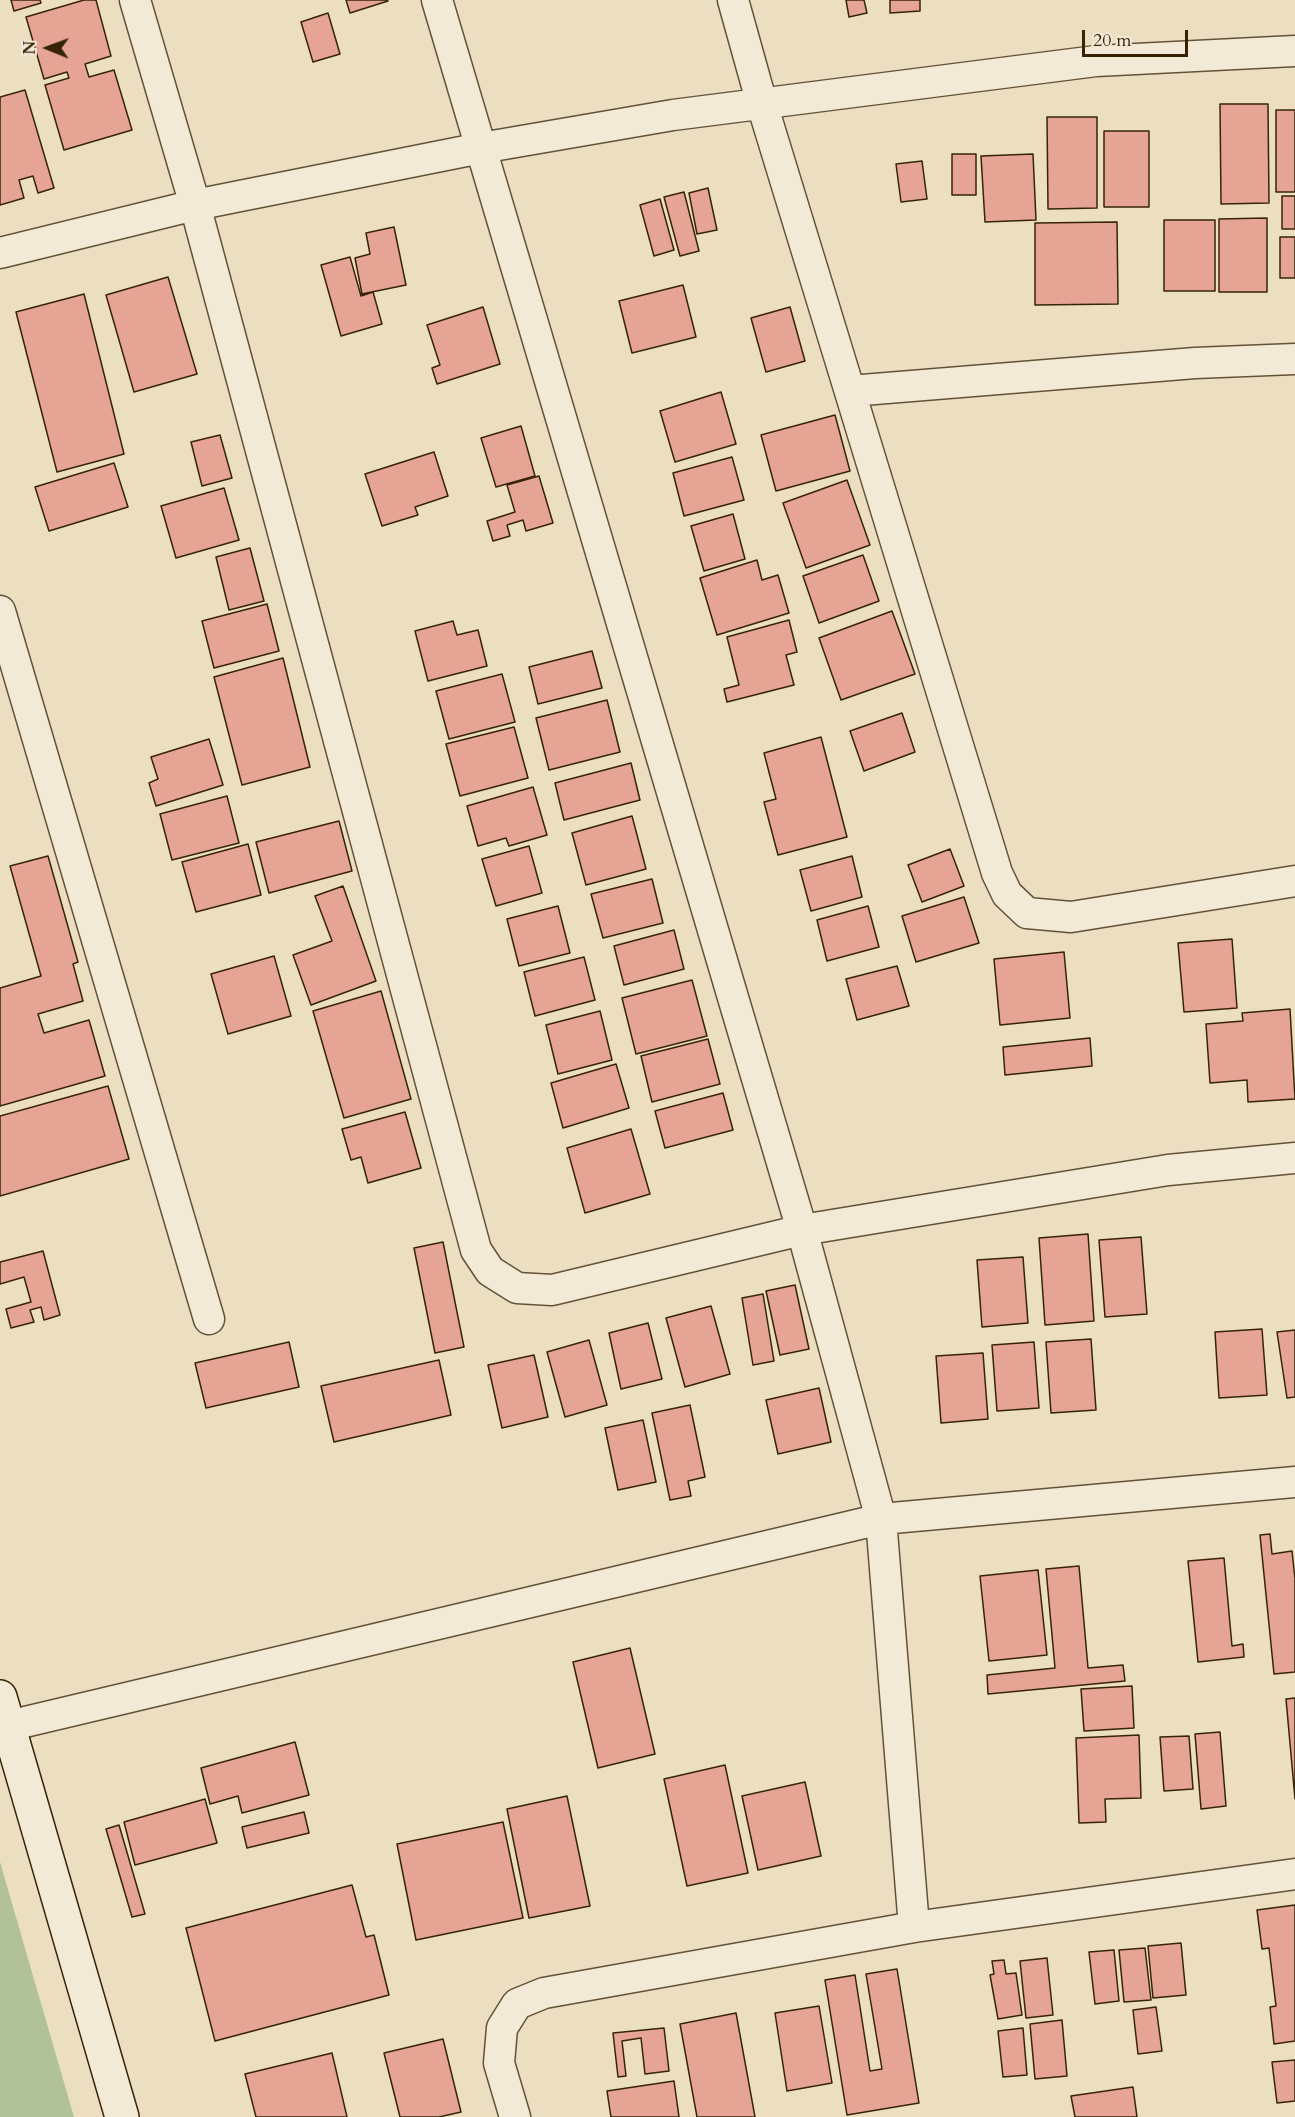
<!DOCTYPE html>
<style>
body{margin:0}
#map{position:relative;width:1295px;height:2117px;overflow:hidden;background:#ebdec1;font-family:Cardo,serif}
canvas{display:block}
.north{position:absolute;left:18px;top:18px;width:60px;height:60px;-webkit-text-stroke:4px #f2ead7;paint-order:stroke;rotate:271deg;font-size:16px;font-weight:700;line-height:24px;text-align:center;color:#372407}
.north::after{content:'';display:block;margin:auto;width:21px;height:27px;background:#372407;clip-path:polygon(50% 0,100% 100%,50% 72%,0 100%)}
.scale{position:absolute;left:1082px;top:30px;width:106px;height:27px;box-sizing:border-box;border:3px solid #372407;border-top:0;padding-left:8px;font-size:18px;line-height:21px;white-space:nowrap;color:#372407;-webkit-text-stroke:4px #f2ead7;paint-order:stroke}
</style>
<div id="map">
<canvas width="1295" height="2117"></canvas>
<div class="north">N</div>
<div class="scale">20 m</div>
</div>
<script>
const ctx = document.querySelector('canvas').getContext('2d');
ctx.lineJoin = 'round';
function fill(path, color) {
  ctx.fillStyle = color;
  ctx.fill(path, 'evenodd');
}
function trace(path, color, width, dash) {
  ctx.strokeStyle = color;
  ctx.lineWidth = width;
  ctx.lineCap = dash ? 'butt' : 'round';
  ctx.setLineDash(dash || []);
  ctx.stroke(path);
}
fill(new Path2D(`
 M0,1862l74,255h-74z`), '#b1c298');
const building = new Path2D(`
 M11,0h29l1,3 -27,8z
 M84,0h12l15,56 -26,8 4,13 25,-7 18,60 -68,20 -19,-65 24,-7 -2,-6 -23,7 -18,-62z
 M346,0h41l1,1 -38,12z
 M846,0h18l3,13 -18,4z
 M890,0h30v11l-30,2z
 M328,13l12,41 -27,8 -12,-40z
 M25,90l29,98 -16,5 -5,-17 -14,4 5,18 -24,7v-108z
 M1220,104h48l1,99 -48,1z
 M1276,110h19v82h-19z
 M1047,117h50v91l-49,1z
 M1104,131h45v76h-45z
 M952,154h24v41h-24z
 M1033,154l3,66 -51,2 -4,-66z
 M922,161l5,38 -26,3 -5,-38z
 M708,188l9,42 -20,4 -8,-41z
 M684,192l15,59 -19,5 -16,-59z
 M1282,196h13v33h-13z
 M660,199l14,51 -20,6 -14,-51z
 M1267,218v74h-48v-73z
 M1164,220h51v71h-51z
 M1117,222l1,82 -83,1v-82z
 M394,227l12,58 -44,9 -7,-36 15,-4 -4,-21z
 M1280,237h15v41h-15z
 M350,257l11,39 12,-4 9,32 -41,12 -20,-71z
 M168,277l29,97 -63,18 -28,-97z
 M683,285l13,52 -64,16 -13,-52z
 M84,294l40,160 -67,18 -41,-160z
 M483,307l17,57 -63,20 -5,-16 8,-3 -13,-40z
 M790,307l15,54 -39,11 -15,-54z
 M721,392l15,52 -61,18 -15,-51z
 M835,415l15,56 -74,20 -15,-56z
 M521,426l14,50 -39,11 -15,-49z
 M220,435l12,43 -30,8 -11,-44z
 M434,452l14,44 -33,11 3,8 -36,11 -17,-52z
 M732,457l12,43 -60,16 -11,-43z
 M114,463l14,44 -79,24 -14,-44z
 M539,476l14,47 -27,8 -3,-11 -16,5 3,11 -17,5 -6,-20 28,-9 -8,-27z
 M847,480l23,65 -64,23 -23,-65z
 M224,488l15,52 -63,18 -15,-52z
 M733,514l12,45 -41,12 -13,-45z
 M250,548l14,53 -35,9 -13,-53z
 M863,555l16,46 -60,22 -16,-47z
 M757,560l5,20 16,-5 11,38 -72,22 -17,-57z
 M267,604l12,47 -65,17 -12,-47z
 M892,611l23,63 -74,26 -22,-62z
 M789,620l8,32 -11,3 8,30 -67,17 -3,-13 15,-4 -12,-48z
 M453,621l4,14 21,-5 9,36 -59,15 -13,-50z
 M592,651l10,37 -64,16 -9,-37z
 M283,658l27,109 -68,18 -28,-108z
 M502,674l13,48 -66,17 -13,-48z
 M607,700l13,52 -71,18 -13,-52z
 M902,713l13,39 -51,19 -14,-40z
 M514,727l14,51 -68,18 -14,-52z
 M821,737l26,100 -69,18 -14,-53 12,-3 -12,-46z
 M209,739l14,46 -67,21 -7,-23 9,-4 -7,-22z
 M631,763l9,37 -76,20 -9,-37z
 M533,787l14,48 -38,11 -3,-8 -28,8 -11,-40z
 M227,796l12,47 -67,17 -12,-46z
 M632,816l14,53 -60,16 -14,-52z
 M339,821l13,50 -83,22 -13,-51z
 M248,844l13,51 -65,17 -14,-50z
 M529,846l13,47 -46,13 -14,-47z
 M950,849l14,37 -42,16 -14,-37z
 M48,856l30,106 -5,2 10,37 -45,13 6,19 45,-13 16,56 -105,30v-118l41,-12 -31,-110z
 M852,856l10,41 -51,14 -11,-41z
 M652,879l11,44 -60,15 -12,-44z
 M343,886l33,95 -65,24 -18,-50 39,-14 -17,-45z
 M964,897l15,46 -63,19 -14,-46z
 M558,906l12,47 -51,13 -12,-47z
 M868,906l11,41 -52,14 -10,-41z
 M674,930l10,39 -60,16 -10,-39z
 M1232,939l5,69 -53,4 -6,-69z
 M1064,952l6,66 -70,7 -6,-66z
 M274,956l17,60 -63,18 -17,-60z
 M584,957l11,43 -60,16 -11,-44z
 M897,966l12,40 -52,14 -11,-41z
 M692,980l15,56 -71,18 -14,-56z
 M381,991l30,108 -67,19 -31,-107z
 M1290,1009l5,90 -47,3 -1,-22 -37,3 -4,-59 37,-3 -1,-8z
 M600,1011l12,49 -54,14 -12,-49z
 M1090,1038l2,28 -87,9 -2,-28z
 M708,1039l12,45 -68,18 -11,-46z
 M616,1064l13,44 -66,20 -12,-45z
 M108,1086l21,73 -129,37v-80z
 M723,1093l10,37 -68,18 -10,-37z
 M405,1112l16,56 -53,15 -7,-26 -10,3 -9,-31z
 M631,1129l19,65 -65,19 -18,-65z
 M1088,1234l6,87 -49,4 -6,-87z
 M1141,1237l6,77 -42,3 -6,-77z
 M443,1242l21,105 -29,6 -21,-105z
 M43,1251l17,64 -16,5 -3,-13 -11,3 4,12 -23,6 -5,-19 25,-7 -7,-25 -24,7v-22z
 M1023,1257l5,66 -46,4 -5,-67z
 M795,1285l14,64 -29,6 -14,-64z
 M763,1294l11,67 -21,4 -11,-67z
 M711,1306l19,68 -45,13 -19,-69z
 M648,1323l14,56 -41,10 -12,-56z
 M1262,1329l5,66 -48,3 -4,-66z
 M1295,1330v67l-8,1 -10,-66z
 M1091,1339l5,71 -45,3 -5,-71z
 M589,1340l18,65 -42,12 -18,-65z
 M289,1342l10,45 -93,21 -11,-45z
 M1034,1342l5,66 -42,3 -5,-66z
 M983,1353l5,66 -47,4 -5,-67z
 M534,1355l14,62 -46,11 -14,-63z
 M439,1360l12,55 -117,27 -13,-56z
 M819,1388l12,54 -53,12 -12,-54z
 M690,1405l15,72 -17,4 3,15 -21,4 -18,-87z
 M643,1420l13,62 -38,8 -13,-62z
 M1270,1534l2,20 20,-3 3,28v93l-21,2 -14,-139z
 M1224,1558l8,88 11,-2 1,13 -46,5 -10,-101z
 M1079,1566l9,102 35,-3 2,16 -137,13 -1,-19 68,-7 -9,-99z
 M1038,1570l9,85 -58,6 -9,-85z
 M630,1648l25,106 -57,14 -25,-106z
 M1132,1686l2,42 -50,3 -3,-42z
 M1295,1698v101l-9,-100z
 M1220,1732l6,74 -25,3 -6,-75z
 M1139,1735l2,63 -36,1 1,23 -27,1 -3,-85z
 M1189,1736l4,53 -29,2 -4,-54z
 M295,1742l14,53 -67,18 -4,-17 -28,8 -9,-36z
 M725,1765l23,108 -61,13 -23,-107z
 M805,1782l16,74 -63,14 -16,-74z
 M567,1796l23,110 -61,12 -22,-109z
 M205,1799l12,44 -82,22 -11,-43z
 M304,1812l5,21 -62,15 -5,-21z
 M503,1822l20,96 -107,22 -19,-96z
 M119,1825l26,89 -13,3 -26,-88z
 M352,1885l14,52 8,-2 15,60 -174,46 -29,-113z
 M1295,1905v136l-21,3 -4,-37 6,-1 -7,-58 -7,1 -5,-39z
 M1181,1943l5,52 -33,3 -5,-52z
 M1145,1948l6,52 -27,2 -5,-52z
 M1114,1950l5,51 -24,3 -6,-52z
 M1047,1958l6,57 -27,3 -6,-57z
 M1004,1960l2,14 10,-1 6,42 -24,4 -8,-44 4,-1 -2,-13z
 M897,1969l22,134 -72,12 -22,-135 30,-5 15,96 12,-2 -16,-95z
 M819,2006l13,77 -45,8 -12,-78z
 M1156,2007l6,44 -24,3 -5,-44z
 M736,2013l19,104h-58l-17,-93z
 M1062,2020l5,56 -32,3 -5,-55z
 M664,2028l5,43 -24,3 -4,-36 -19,3 4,35 -8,1 -5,-44z
 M1023,2028l4,47 -24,2 -5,-46z
 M443,2039l18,73 -22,5h-39l-16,-64z
 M332,2053l15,64h-91l-11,-43z
 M1295,2060v41l-18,2 -5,-41z
 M674,2081l5,36h-68l-4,-26z
 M1133,2087l4,30h-62l-4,-21z`);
fill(building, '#e6a495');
trace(building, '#372407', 1.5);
const street = new Path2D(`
 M135,0l60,205 281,1045 14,21 27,17 35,2 250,-60 366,-60 127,-12
 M437,0l365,1230 79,289 33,408
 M733,0l29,104 235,769 10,21 20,19 44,4 224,-36
 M0,253l195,-48 286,-57 192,-33 423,-54 199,-10
 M850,391l345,-28 100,-4
 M0,611l209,708
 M8,1726l873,-207 414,-37
 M515,2117l-16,-54 3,-35 15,-24 27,-11 370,-66 381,-53`);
const secondary = new Path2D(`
 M0,1697l122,420`);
trace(street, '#645236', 33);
trace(secondary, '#372407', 36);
trace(street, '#f2ead7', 30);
trace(secondary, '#f2ead7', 33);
</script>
